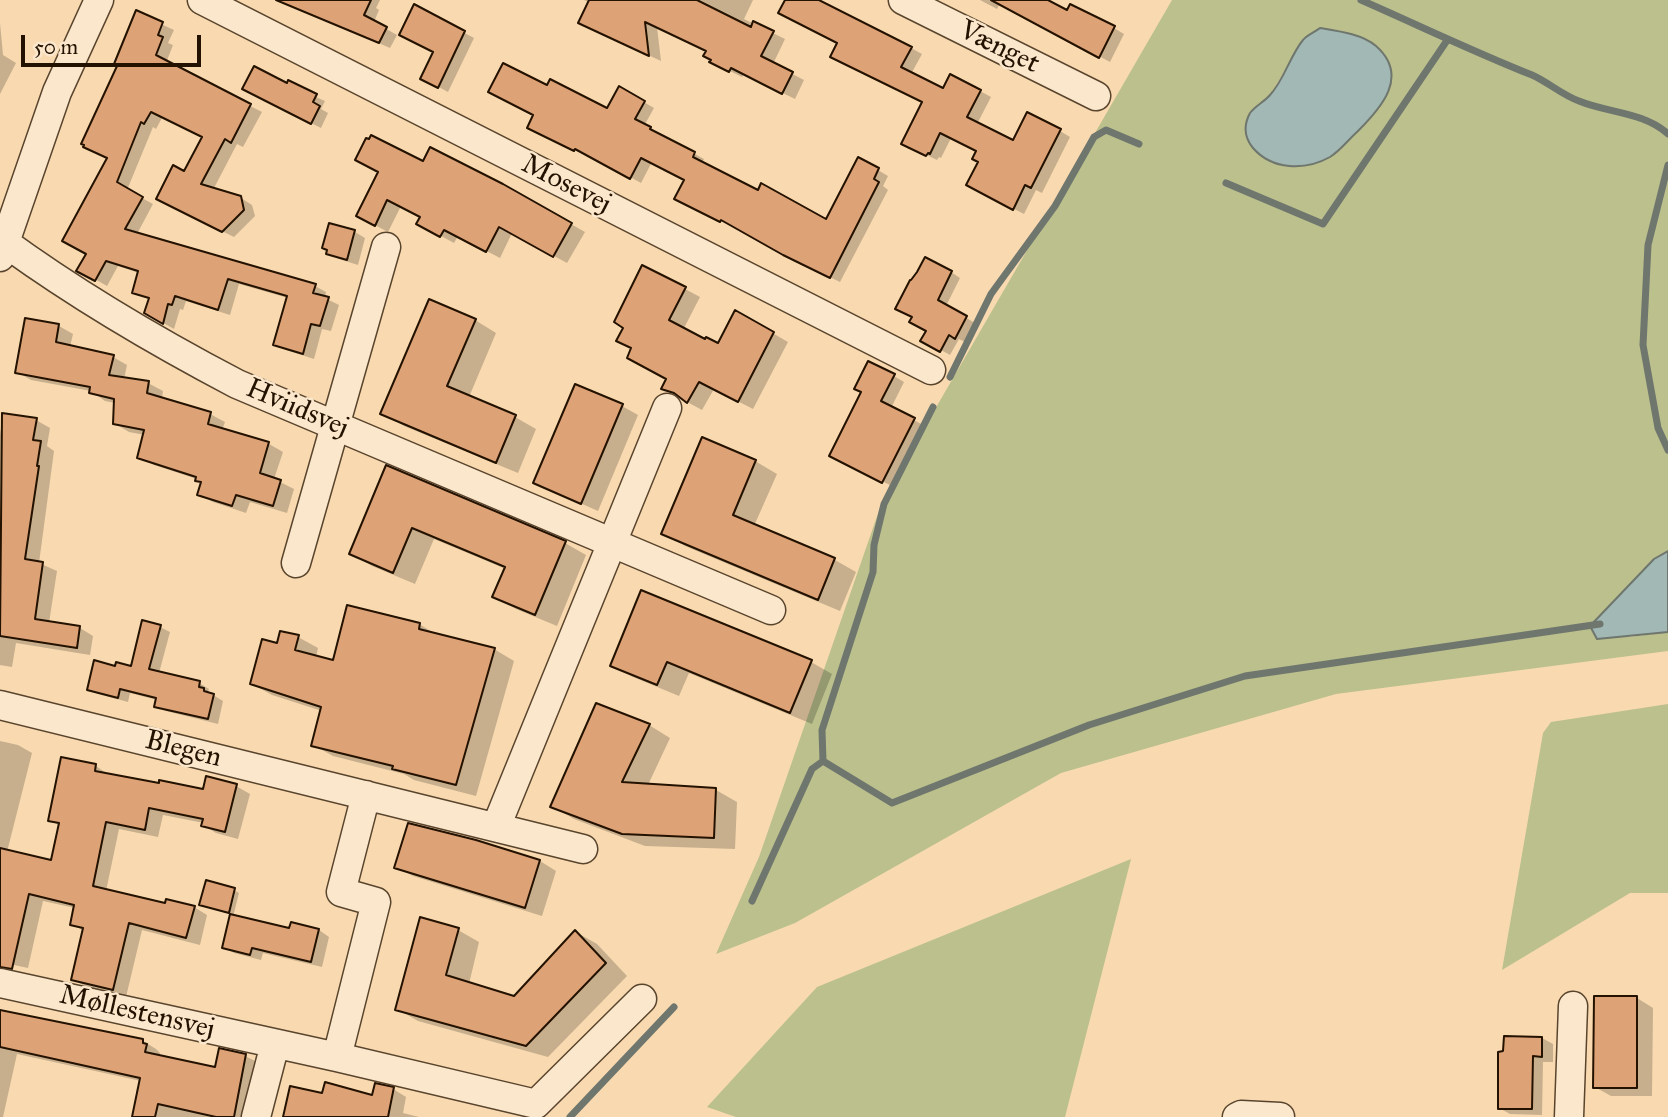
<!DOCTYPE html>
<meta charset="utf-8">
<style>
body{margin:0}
#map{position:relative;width:1668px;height:1117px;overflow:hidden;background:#f9dab0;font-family:"IM FELL Great Primer",serif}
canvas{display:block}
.scale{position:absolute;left:21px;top:35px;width:180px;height:32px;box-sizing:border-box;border:4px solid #241201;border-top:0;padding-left:9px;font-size:21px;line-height:24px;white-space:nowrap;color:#241201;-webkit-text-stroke:5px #fbe7cc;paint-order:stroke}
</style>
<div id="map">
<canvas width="1668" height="1117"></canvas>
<div class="scale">50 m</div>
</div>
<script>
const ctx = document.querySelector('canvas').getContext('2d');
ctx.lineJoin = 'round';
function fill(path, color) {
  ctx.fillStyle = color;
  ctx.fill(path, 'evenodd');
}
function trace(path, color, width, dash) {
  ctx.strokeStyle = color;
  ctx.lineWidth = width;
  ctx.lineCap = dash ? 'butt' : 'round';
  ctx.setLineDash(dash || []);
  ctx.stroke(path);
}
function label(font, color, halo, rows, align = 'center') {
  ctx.font = font + ' "IM FELL Great Primer",serif';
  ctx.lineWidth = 5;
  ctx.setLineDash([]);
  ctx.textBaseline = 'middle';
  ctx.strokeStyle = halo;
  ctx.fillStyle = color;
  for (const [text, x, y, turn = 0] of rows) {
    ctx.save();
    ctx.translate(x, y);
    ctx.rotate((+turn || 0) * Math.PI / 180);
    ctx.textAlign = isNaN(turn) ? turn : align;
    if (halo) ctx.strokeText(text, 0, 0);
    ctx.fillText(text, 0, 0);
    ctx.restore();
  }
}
fill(new Path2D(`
 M1172,0h496v551l-14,8 -64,67 39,11 39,-5v19l-332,43 -275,79 -266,150 -79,31 43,-97 124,-358zM1303,40l77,69 -128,2 18,-16z
 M1668,704v189h-38l-128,77 41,-237 8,-11z
 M1131,859l-66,258h-329l-29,-10 110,-120z`), '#bbc08d');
const water = new Path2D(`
 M1320,28c18,3 42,6 56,18 34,30 5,62 -18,85 -9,8 -18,20 -28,26 -25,14 -58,13 -77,-9 -9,-11 -10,-22 -3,-35 5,-7 14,-11 20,-18 14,-15 21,-41 33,-55 4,-5 12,-8 17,-12z
 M1668,551v81l-71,7 -7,-13 64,-67z`);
fill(water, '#a1b8b5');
trace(water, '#6f766d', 2);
fill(new Path2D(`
 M280,0h100l-4,8 3,2 -5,12 23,13 -7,13z
 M584,0h169l-9,19 41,20 -12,25 31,16 -9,19 -51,-25 -2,3 -18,-9 -17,-17 -50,-24 4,34 -69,-32 -2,-26z
 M786,0h29l96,48 11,6 -11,20 32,17h37l11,6 -14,27 37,19 46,-12 10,6 -28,56 -6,-3 -12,24 -45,-23 1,-29 -2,-11 -27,-13 -10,20 -2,-1 -2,3 -23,-11 9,-46 -84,-60z
 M980,0h65l23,12 46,16 10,6 -14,28 -110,-59 -3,6z
 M415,7l59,31 -26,54 -26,-14 13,-26z
 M137,13l37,17 -6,13 5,2 -7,18 96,49 -19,35 -6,-3 -24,46 28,8 11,7 3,11 -21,21 -65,-32 35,-68 -41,-21 -7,13 -3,-2 -26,63 26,14 -16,30 178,52 11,6 -1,6 14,7 -8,26 -9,-2 -8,30 -28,-9 -11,-6 13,-46 -49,-14 -9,31 -44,-14 -3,9 -3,-1 -6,20 -28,-16 4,-13 -16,-8 5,-19 -21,-7 -11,20 -28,-16 9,-16 21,-96 11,-93z
 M0,23l3,32 13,8 -16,31z
 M288,85l37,16 -4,8 7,4 -7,15 -68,-34z
 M548,88l60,22 12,-22 34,20 -10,18 60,33 -2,4 56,29 68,29 33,-62 29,17 -5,10 5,4 -48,92 -45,-22 -63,-36 -1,2 -45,-22v-24l-34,-18 -11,21 -55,-30 -1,2 -46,-22z
 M423,163l79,22 83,47 -18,31 -55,-30 -12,25 -42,-22 -4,7 -22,-12 -10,-14 -21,-11 -13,26 -30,-16z
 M330,225l25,7 10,6 -7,27 -19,-6 -11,-6z
 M951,272l9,6 -14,28 29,17 -10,19 -6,-3 -9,16 -27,-15 5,-10 -17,-8z
 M685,289l15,8 -17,33 36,16 17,-34 52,30 -35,67 -39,-20 -12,21 -39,-21 5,-10 -24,-13z
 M475,320l21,13 -27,64 46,20 21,12 -18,44 -114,-47 -21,-13z
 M59,326l14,8 -3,13 43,10 14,8 -3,14 24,4 15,8 -1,8 48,15 15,8 -3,8 47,14 14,8 -9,27 20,10 -7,24 -37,-11 -4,11 -33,-11 -14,-8 3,-11 -5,-4 -43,-14 -15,-8 6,-22 -16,-3 -15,-9 1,-20 -10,-2 -14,-10 -60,-11 -14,-8z
 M894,376l10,6 -13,26 34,18 -31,61 -53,-26z
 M622,406l16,9 -40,96 -63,-28z
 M3,415l33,5 14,8 -3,18 7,5 -15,112 18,8 -8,52 31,5 13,8 -3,19 -74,-12 -4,24 -12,-2v-231z
 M755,461l22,13 -23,52 81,34 21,12 -16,39 -155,-65 -22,-13z
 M387,467l178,76 21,12 -29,71 -41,-17 -22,-12 12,-28 -72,-30 -19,45 -43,-18 -21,-12z
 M642,592l169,70 21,12 -20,50 -123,-51 -10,23 -46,-19 -21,-12z
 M419,624l20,12 55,13 20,12 -38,135 -62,-16 -10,-6 -71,-18 -20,-11 9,-34 -50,-16 -20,-11 26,-39 20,-8 20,11 -2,9 19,5z
 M160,627l10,5 -11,41 40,10 10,6 -1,3 15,9 -5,23 -52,-13 -10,-5 1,-6 -27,-7 -2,9 -30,-8 -9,-5 27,-21h16z
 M649,725l21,13 -22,47 68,5 21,12 -2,47 -90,-3 -71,-27 -21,-12z
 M0,741l18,4 14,8 -25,99 46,10 7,-36 -10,-6 46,-54 13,9 95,16 3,-12 29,7 14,8 -12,45 -22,-6 -13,-8 1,-2 -41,-8 -5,22 -39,-8 -13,62 60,14 28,2 13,8 -7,30 -58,-15 -16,67 -40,-10 -13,-8 11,-48 -12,-7 3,-16 -32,-7 -15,67 -28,-6z
 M475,841l65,20 16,10 -14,45 -129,-40 -17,-9z
 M234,890l5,3 -6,24 57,13h29l10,7 -7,30 -59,-14 -2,7 -27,-7 -10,-6 7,-33 -30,-10z
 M458,930l21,12 -10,42 46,14 61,-66 21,12 30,32 -79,81 -130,-36 -21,-12z
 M1637,998l16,10 -1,88h-41l-16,-9z
 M0,1010l143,31 13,8 4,4 -1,4 57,12 29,-13 14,7 -10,54h-115l7,-36 -124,-27 -14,63h-3z
 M1542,1038l11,6v18h-10l-1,53 -32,-1 -11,-6z
 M393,1089l13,8 -3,16 16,4h-134l39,-22 49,2z`), '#0003');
trace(new Path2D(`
 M1361,0c57,25 113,52 171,75 16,7 30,20 47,26 29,12 65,11 89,33
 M1668,165l-20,80 -5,100 15,83 10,22
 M1226,183l97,41 125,-185
 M950,377l41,-83 64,-88 39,-69 12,-7 33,14
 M933,407l-49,97 -10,41 -1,27 -51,158 1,31 69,42 197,-78 156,-49 355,-52
 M752,901l60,-132 11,-8
 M570,1117l104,-110`), '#6f766d', 7);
const building = new Path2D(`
 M276,0h95l-7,15 23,12 -8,16z
 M589,0h108l54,27 2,-6 21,10 -13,25 32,16 -11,22 -51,-26 -2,4 -20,-10 2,-2 -8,-4 3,-5 -61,-29 4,34 -71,-33z
 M785,0h34l93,47 -11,20 42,21 7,-14 31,16 -14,27 46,23 14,-28 34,17 -30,59 -6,-3 -12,25 -47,-25 12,-23 -6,-3 4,-8 -36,-18 -10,21 -2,-1 -2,3 -25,-12 21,-42 -92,-45 7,-14 -59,-30z
 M991,0h57l19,10 3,-6 45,22 -16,32z
 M414,4l51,27 -27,57 -18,-9 13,-27 -34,-17z
 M136,10l27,12 -5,13 5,2 -7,18 95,49 -20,39 -6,-4 -24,45 40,12 3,14 -22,22 -66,-33 17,-34 11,6 18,-34 -51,-25 -7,12 -3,-2 -24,60 26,15 -18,32 191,55 -3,9 16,4 -9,29 -9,-2 -8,30 -30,-9 14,-49 -59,-17 -10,31 -43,-14 -3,9 -4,-1 -5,20 -19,-11 5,-15 -17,-5 6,-22 -32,-10 -11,20 -19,-10 10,-17 -24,-13 45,-83 -24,-11 1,-2 -3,-1 36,-78 -3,-2z
 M503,63l44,22 3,-6 57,29 12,-22 26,15 -10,18 16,8 -1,2 45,23 -2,5 65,33 3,-7 65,36 32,-62 21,11 -5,11 5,3 -49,96 -47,-23 -62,-35 -1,2 -46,-23 10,-19 -43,-22 -11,21 -55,-30 -1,2 -47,-23 6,-13 -45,-23z
 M254,66l33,17 1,-3 29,14 -4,8 7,4 -9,18 -69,-35z
 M371,135l52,26 7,-14 73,37 69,39 -19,34 -54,-30 -13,25 -42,-22 -4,7 -24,-13 4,-7 -33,-17 -12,26 -19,-10 22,-44 -23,-12 11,-22 3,1z
 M329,223l26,7 -8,30 -21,-6 1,-4 -5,-2z
 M925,257l27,14 -14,29 29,16 -12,23 -6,-4 -9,17 -20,-11 6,-10 -17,-9 3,-5 -17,-8 15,-29h1l6,-8z
 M642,265l44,22 -17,33 36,19 1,-2 12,6 17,-33 39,22 -36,70 -39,-20 -12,21 -13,-10 -13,-4 5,-10 -39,-21 4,-10 -15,-7 7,-13 -9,-6z
 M429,299l47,20 -29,67 69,29 -20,48 -116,-49z
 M25,318l34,6 -3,18 58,13 -5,20 40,6 -2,12 64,19 -3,12 61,18 -9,31 21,7 -8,26 -37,-11 -4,11 -35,-11 4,-13 -6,-1 1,-4 -59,-19 7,-28 -31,-6 1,-25 -25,-6 1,-6 -75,-14z
 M868,361l27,13 -14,27 34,17 -33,65 -53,-27 32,-64 -7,-3z
 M575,384l48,20 -42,100 -48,-21z
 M2,413l35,5 -4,22 8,1 -4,25h2l-14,93 18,3 -8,57 45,7 -3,22 -77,-12z
 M702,437l54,23 -23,55 102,43 -17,42 -157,-66z
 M386,465l180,76 -31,74 -43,-18 13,-30 -93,-39 -19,45 -44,-19z
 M641,590l171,70 -22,53 -123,-51 -10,23 -47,-19z
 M347,605l73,18 -1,6 76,19 -39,137 -64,-16 1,-3 -82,-20 10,-39 -71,-23 12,-45 15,4 3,-12 19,4 -4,15 38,10z
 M142,620l19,5 -12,44 51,12 -1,6 5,1v3l10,3 -6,25 -54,-12 2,-9 -36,-9 -2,9 -31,-8 7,-30 21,6 1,-4 15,4z
 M596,703l54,21 -28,58 94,6 -2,50 -92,-4 -72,-27z
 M61,757l35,7 -1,7 64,12v-3l44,9 3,-13 31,8 -12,48 -24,-6 2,-7 -54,-11 -4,22 -39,-8 -13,64 72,17 1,-4 29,7 -9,32 -57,-15 -16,67 -42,-10 12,-52 -13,-3 4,-20 -45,-11 -17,75 -12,-2v-119l51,12 8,-37 -11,-2z
 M408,823l68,17 64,20 -15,48 -131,-40z
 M206,880l29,8 -6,25 -30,-8z
 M230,914l59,14 2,-6 28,7 -8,33 -59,-14 -2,7 -28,-7z
 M420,917l39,11 -13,47 68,21 61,-66 31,33 -80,83 -131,-36z
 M1594,996h43v92h-44z
 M0,1010l143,29v4l4,1 -2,8 70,15 4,-19 27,6 -12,63h-18l-58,-13 -3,13h-23l8,-39 -140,-31z
 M1504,1036l38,1v20l-9,-1 -1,53h-34v-57l5,-1z
 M325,1082l47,13 3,-12 19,4 -6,30h-105l7,-31 32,7z`);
fill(building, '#dda276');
trace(building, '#241201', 2);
const minor = new Path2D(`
 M202,0l729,370
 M903,0l193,96
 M0,239c75,55 155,102 237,145l534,226
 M0,257l57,-165 42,-92
 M296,563l90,-316
 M0,705l583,144
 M496,827l171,-419
 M0,983l337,74 199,47 106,-105
 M337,1057l39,-155 -35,-10 25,-97
 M256,1117l19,-73
 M1237,1117l4,-2 39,2
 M1569,1117l4,-111`);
trace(minor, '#59442d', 31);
trace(minor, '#fbe7cc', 28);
label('28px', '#241201', '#fbe7cc', [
 ["Vænget",999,48,26],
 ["Mosevej",566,185,27],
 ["Hviidsvej",297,409,23],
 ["Blegen",183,750,14],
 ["Møllestensvej",137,1013,13]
]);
</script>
